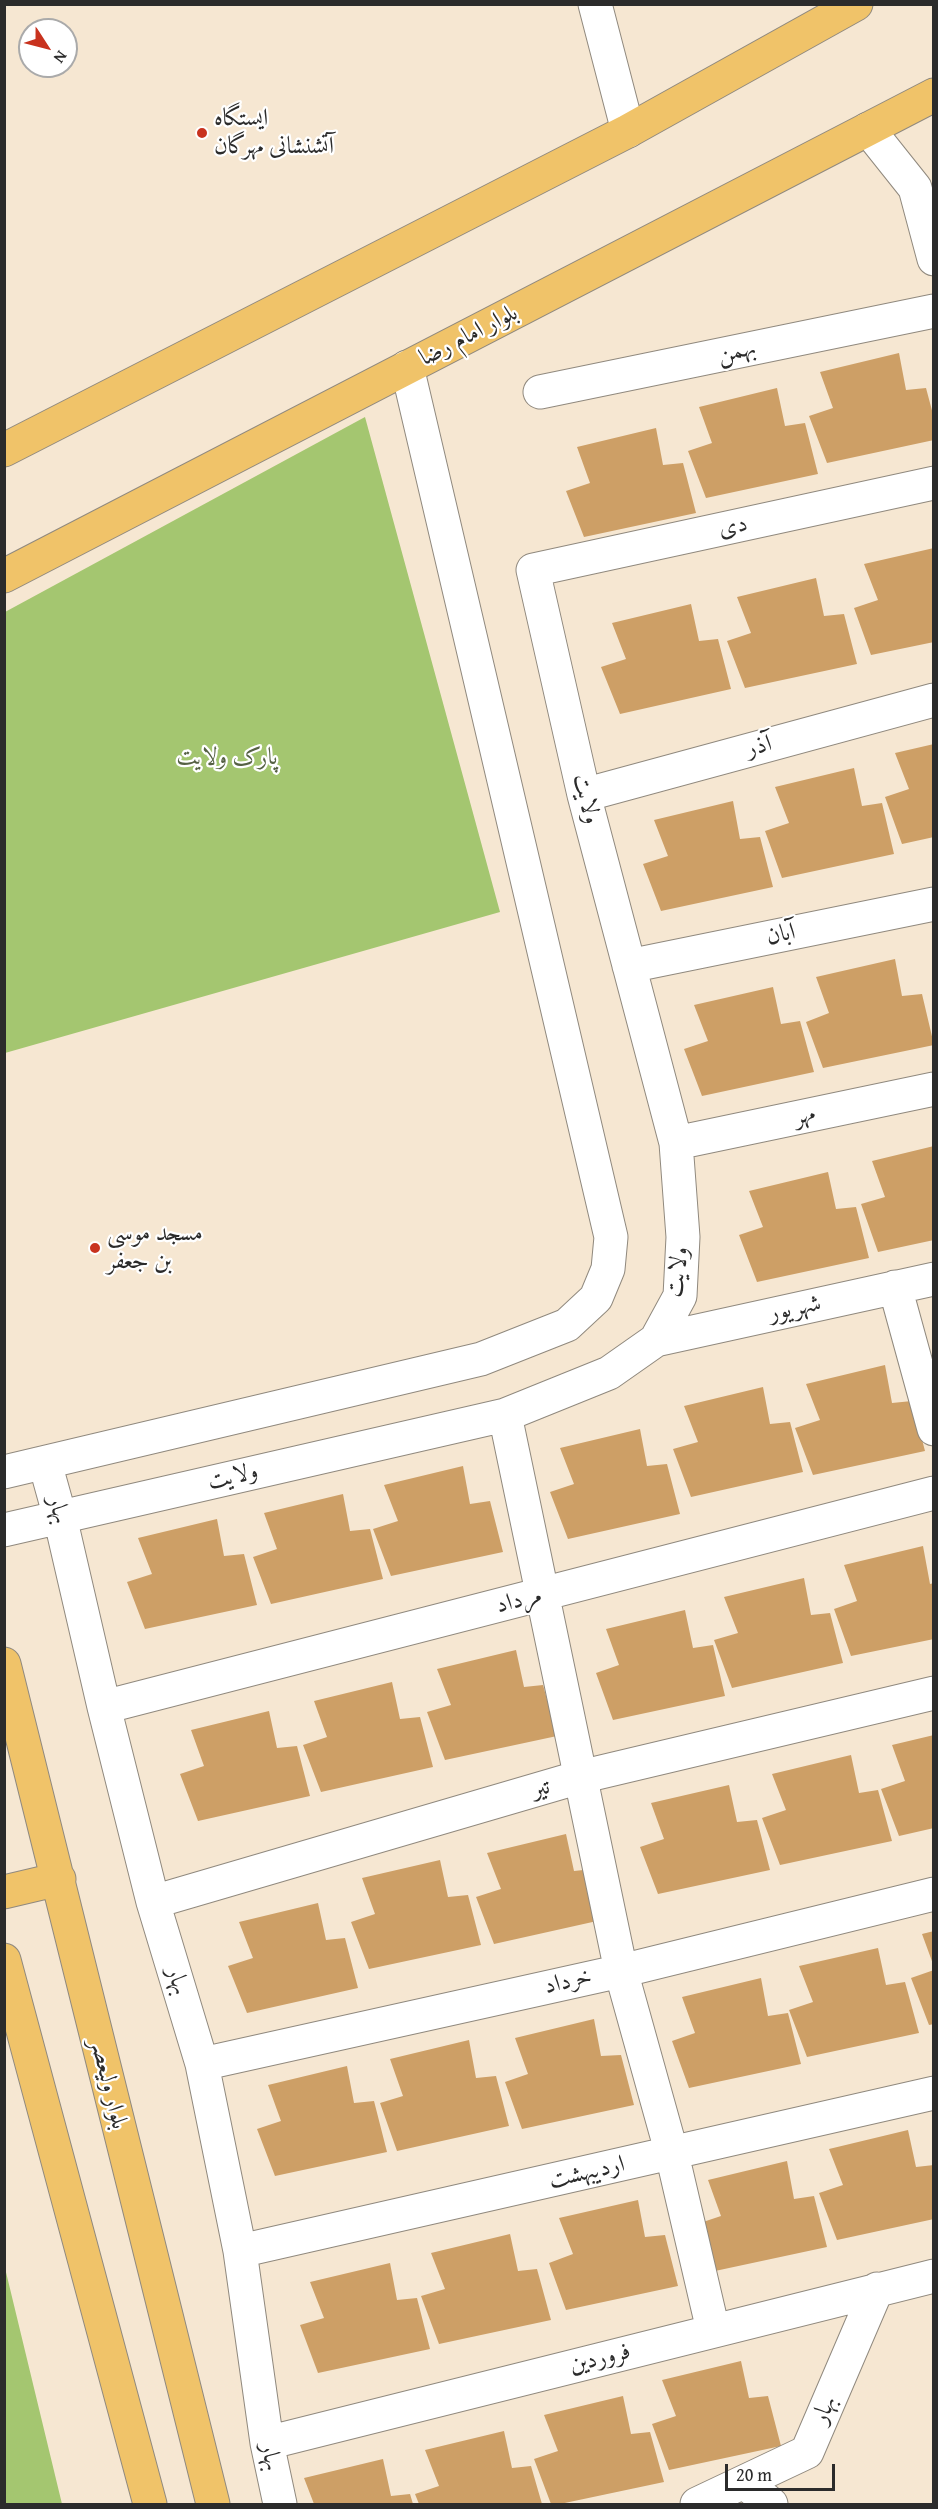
<!DOCTYPE html>
<meta charset="utf-8">
<style>
body{margin:0}
#map{position:relative;width:938px;height:2509px;overflow:hidden;background:#f6e7d2;font-family:"Gentium Book Plus",serif}
canvas{display:block}
.frame{position:absolute;inset:0;border:6px solid #2b2b2b;pointer-events:none}
.north{position:absolute;left:18px;top:18px;width:60px;height:60px;box-sizing:border-box;background:#fff;border:2px solid #aaa;border-radius:50%;rotate:126deg;font-size:16px;font-weight:700;line-height:24px;text-align:center;color:#2b2b2b}
.north::after{content:'';display:block;margin:auto;width:21px;height:27px;background:#c8321e;clip-path:polygon(50% 0,100% 100%,50% 72%,0 100%)}
.scale{position:absolute;left:725px;top:2464px;width:110px;height:27px;box-sizing:border-box;border:3px solid #2b2b2b;border-top:0;padding-left:8px;font-size:18px;line-height:21px;white-space:nowrap;color:#2b2b2b;-webkit-text-stroke:4px #fff;paint-order:stroke}
</style>
<div id="map">
<canvas width="938" height="2509"></canvas>
<div class="frame"></div>
<div class="north">N</div>
<div class="scale">20 m</div>
</div>
<script>
const ctx = document.querySelector('canvas').getContext('2d');
ctx.lineJoin = 'round';
function fill(path, color) {
  ctx.fillStyle = color;
  ctx.fill(path, 'evenodd');
}
function trace(path, color, width, dash) {
  ctx.strokeStyle = color;
  ctx.lineWidth = width;
  ctx.lineCap = dash ? 'butt' : 'round';
  ctx.setLineDash(dash || []);
  ctx.stroke(path);
}
function label(font, color, halo, rows, align = 'center') {
  ctx.font = font + ' "Gentium Book Plus",Amiri,serif';
  ctx.lineWidth = 4.5;
  ctx.setLineDash([]);
  ctx.textBaseline = 'middle';
  ctx.strokeStyle = halo;
  ctx.fillStyle = color;
  for (const [text, x, y, turn = 0] of rows) {
    ctx.save();
    ctx.translate(x, y);
    ctx.rotate((+turn || 0) * Math.PI / 180);
    ctx.textAlign = isNaN(turn) ? turn : align;
    if (halo) ctx.strokeText(text, 0, 0);
    ctx.fillText(text, 0, 0);
    ctx.restore();
  }
}
fill(new Path2D(`
 M365,417l135,495 -495,141v-441z
 M4,2268h1l57,236h-57z`), '#a4c670');
fill(new Path2D(`
 M899,353l7,37 20,-2 8,30v22l-107,23 -18,-47 24,-8 -13,-36z
 M777,388l8,38 20,-3 13,51 -112,24 -18,-47 24,-8 -13,-36z
 M656,428l7,37 20,-2 13,50 -112,24 -18,-46 24,-8 -13,-36z
 M934,548v94l-63,13 -17,-47 24,-8 -14,-36z
 M816,578l8,38 20,-2 13,50 -112,24 -18,-47 24,-8 -14,-36z
 M691,604l8,37 19,-2 13,50 -111,25 -19,-47 25,-8 -14,-36z
 M934,744v93l-32,7 -17,-47 24,-8 -14,-36z
 M854,768l8,38 20,-3 12,51 -112,24 -17,-47 24,-8 -14,-36z
 M733,801l7,38 20,-2 13,50 -112,24 -18,-47 25,-8 -14,-36z
 M895,959l7,37 20,-2 12,51 -111,23 -17,-46 23,-9 -13,-36z
 M773,987l8,37 19,-3 14,51 -112,24 -18,-47 24,-8 -14,-36z
 M934,1146v94l-56,12 -17,-48 24,-7 -13,-36z
 M828,1172l8,37 20,-2 13,51 -112,24 -18,-47 24,-8 -14,-36z
 M885,1365l7,38 20,-2 13,50 -112,24 -18,-47 25,-8 -14,-36z
 M763,1387l7,37 20,-2 13,50 -112,25 -18,-48 25,-7 -14,-36z
 M640,1429l7,37 20,-2 13,50 -112,25 -18,-47 24,-8 -14,-36z
 M463,1466l7,38 20,-3 13,51 -112,24 -18,-47 25,-8 -14,-36z
 M343,1494l7,37 20,-2 13,50 -112,25 -18,-47 24,-8 -13,-36z
 M217,1519l7,37 20,-2 13,51 -112,24 -18,-47 25,-8 -14,-36z
 M923,1546l7,38 4,-1v56l-83,17 -17,-47 23,-8 -13,-36z
 M804,1578l7,37 19,-2 13,50 -111,25 -18,-48 24,-7 -14,-36z
 M685,1610l8,38 20,-3 12,51 -112,24 -17,-47 23,-8 -13,-36z
 M516,1650l8,37 19,-2 14,51 -112,24 -18,-48 24,-7 -14,-36z
 M392,1682l8,37 20,-2 13,50 -112,25 -18,-47 24,-8 -13,-36z
 M269,1711l8,37 20,-2 13,50 -112,25 -18,-47 24,-8 -13,-36z
 M934,1735v93l-35,8 -18,-47 24,-8 -13,-36z
 M851,1755l8,38 19,-3 14,51 -112,24 -18,-47 24,-8 -14,-36z
 M729,1785l8,37 20,-2 13,50 -112,24 -18,-47 24,-8 -13,-36z
 M566,1834l8,37 19,-2 13,50 -112,25 -18,-47 25,-8 -14,-36z
 M440,1860l8,37 20,-2 13,50 -112,24 -18,-47 24,-8 -13,-36z
 M318,1903l8,37 19,-2 13,50 -111,25 -19,-47 25,-8 -14,-36z
 M934,1931v33h-1l-11,-30z
 M878,1948l8,37 19,-3 14,51 -112,24 -18,-47 24,-8 -14,-36z
 M934,1970v54l-5,1 -18,-47z
 M761,1978l7,38 20,-3 13,51 -112,24 -17,-47 23,-8 -13,-36z
 M594,2019l7,37 20,-1 13,50 -112,24 -17,-47 23,-8 -13,-36z
 M469,2040l7,38 20,-2 13,50 -112,25 -17,-48 23,-7 -13,-37z
 M347,2066l7,37 20,-2 13,51 -112,24 -18,-47 24,-8 -13,-36z
 M908,2130l8,37 18,-2v54l-97,21 -18,-47 24,-8 -14,-36z
 M787,2161l7,38 20,-3 13,51 -112,24 -18,-47 24,-8 -13,-36z
 M638,2200l7,37 20,-2 13,51 -112,24 -17,-47 24,-9 -14,-36z
 M510,2234l8,37 19,-2 14,51 -112,24 -18,-48 24,-7 -14,-36z
 M390,2263l7,37 20,-2 13,51 -112,24 -18,-48 24,-7 -14,-36z
 M741,2361l8,37 19,-2 13,50 -112,24 -17,-46 24,-8 -14,-36z
 M623,2396l8,38 19,-2 14,50 -104,22h-9l-17,-45 24,-8 -14,-36z
 M504,2431l8,37 19,-2 11,38h-123l-4,-10 24,-8 -14,-36z
 M383,2459l8,37 19,-2 3,10h-99l-10,-26z`), '#cd9f66');
const minor = new Path2D(`
 M595,4l33,127
 M868,129l47,59 19,71
 M540,392l394,-81
 M584,795l350,-95
 M629,966l305,-62
 M676,1143l258,-54
 M895,1287l39,142
 M656,1340l278,-61
 M505,1415l116,556 51,183 41,176
 M45,1463l15,54 44,190 49,195 49,162 38,187 27,192 13,61
 M4,1472l477,-113 86,-34 29,-27 12,-29 3,-32 -204,-870
 M4,1530l501,-115 104,-42 47,-33 24,-44 3,-59 -7,-94 -92,-348 -51,-225 401,-87
 M104,1707l830,-214
 M153,1902l427,-125 354,-84
 M202,2064l419,-93 313,-77
 M240,2251l694,-158
 M267,2443l667,-167
 M744,2482l27,22
 M697,2504l110,-52 70,-163`);
const major = new Path2D(`
 M4,450l624,-319 228,-127
 M4,576l930,-481
 M4,1664l209,840
 M4,1892l55,-13
 M4,1960l146,544`);
trace(minor, '#90897e', 35);
trace(major, '#90897e', 35);
trace(minor, '#fff', 33);
trace(major, '#f0c369', 33);
for (const [x, y, r, color] of [
 [202,133,6,"#c8321e"],
 [95,1248,6,"#c8321e"]
]) {
  const dot = new Path2D();
  dot.arc(x, y, r, 0, 2 * Math.PI);
  ctx.fillStyle = color;
  ctx.fill(dot);
  trace(dot, '#fff', 2);
}
label('24px', '#2b2b2b', '#fff', [
 ["ایستگاه",214,119],
 ["آتشنشانی مهرگان",214,147],
 ["مسجد موسی",107,1234],
 ["بن جعفر",107,1262]
], 'left');
label('24px', '#2b2b2b', '#fff', [
 ["بلوار امام رضا",469,336,-27],
 ["بهمن",737,352,-12],
 ["دی",733,527,-12],
 ["آذر",759,747,-15],
 ["ولایت",586,799,76],
 ["آبان",781,935,-12],
 ["مهر",805,1116,-12],
 ["ولایت",678,1272,-82],
 ["شهریور",795,1309,-12],
 ["ولایت",233,1477,-13],
 ["بهار",58,1510,75],
 ["مرداد",519,1601,-14],
 ["تیر",541,1789,-16],
 ["بهار",177,1981,73],
 ["خرداد",568,1982,-13],
 ["بلوار ولیعصر",108,2084,76],
 ["اردیبهشت",587,2173,-13],
 ["فروردین",600,2359,-14],
 ["بهار",825,2410,-67],
 ["بهار",270,2457,79]
]);
label('24px', '#556143', '#fff', [
 ["پارک ولایت",227,758]
]);
</script>
